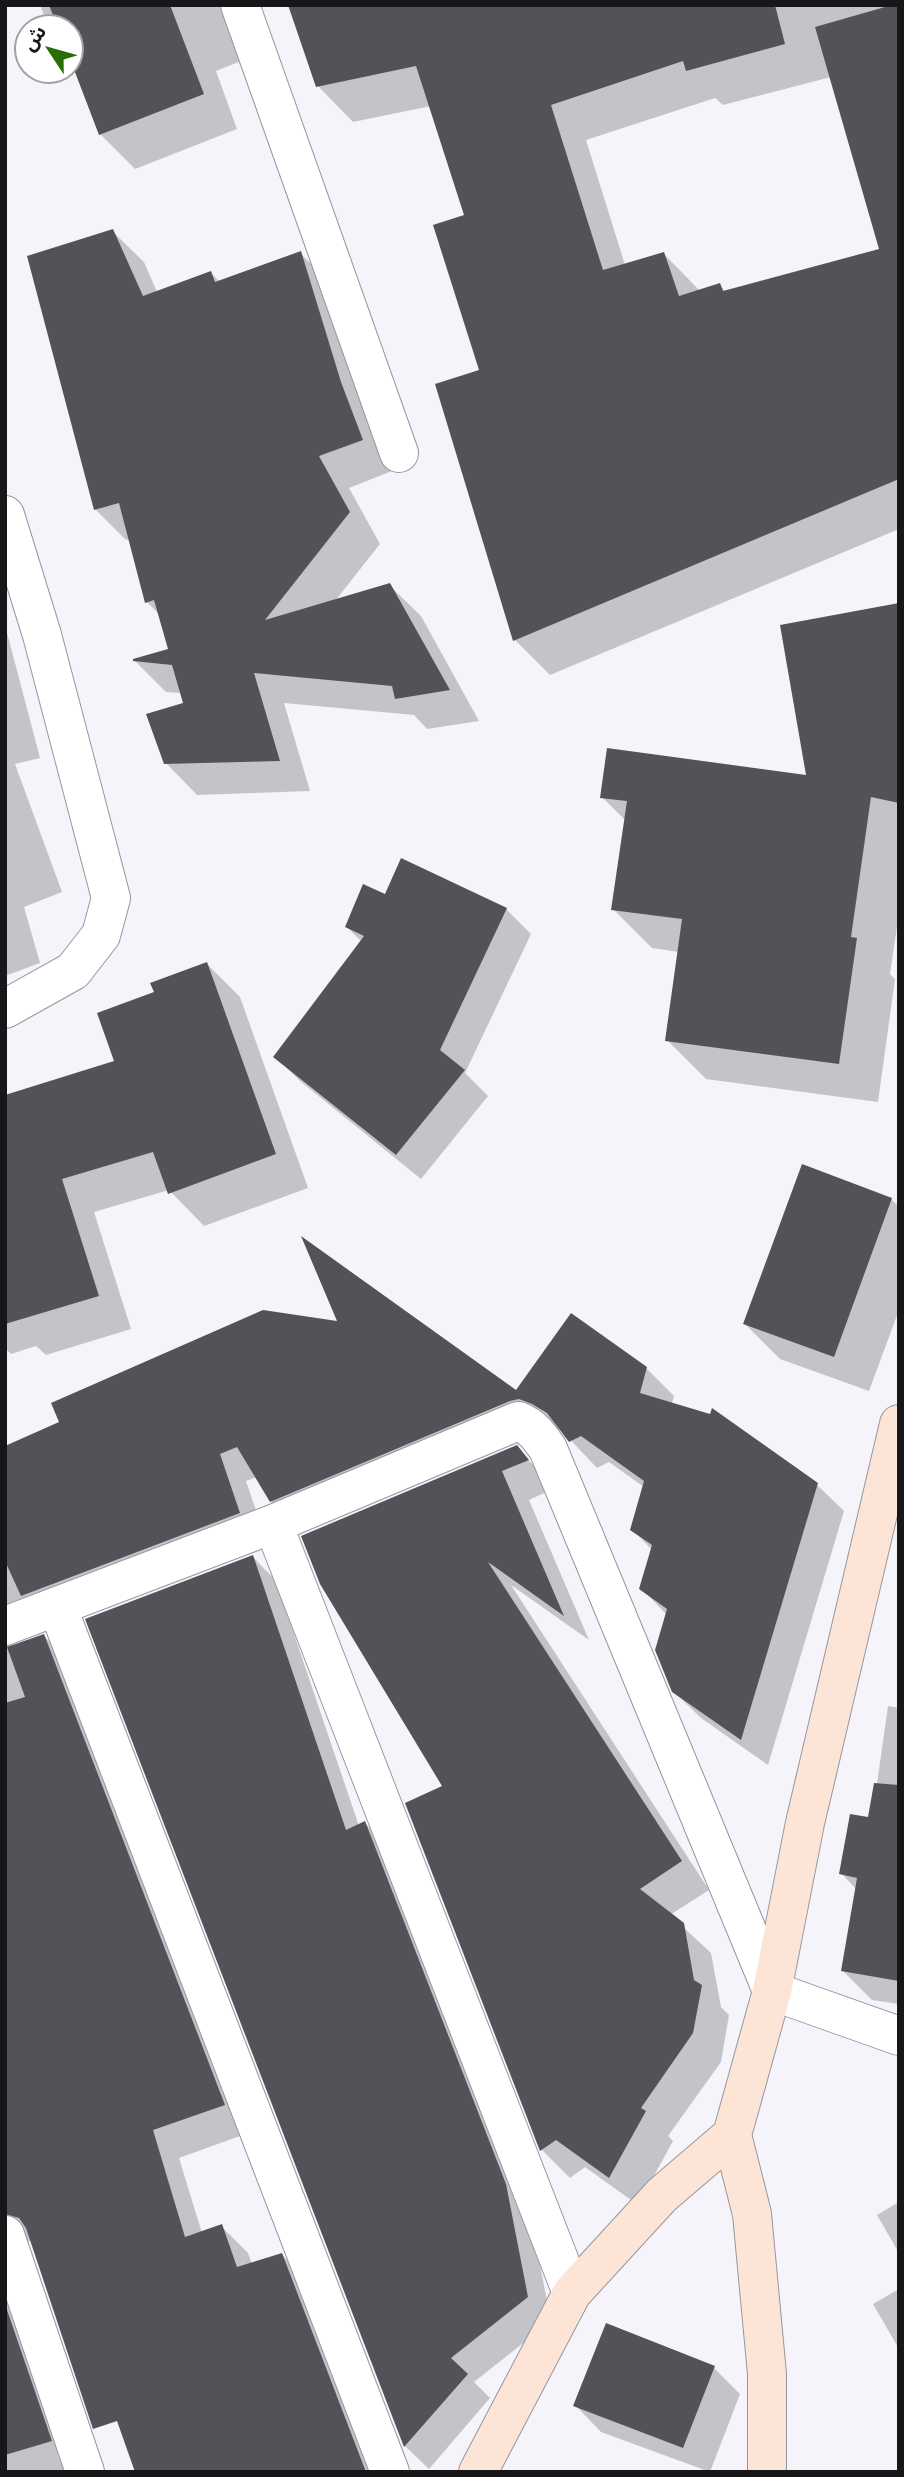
<!DOCTYPE html>
<meta charset="utf-8">
<style>
body{margin:0}
#map{position:relative;width:904px;height:2477px;overflow:hidden;background:#f6f4fb;font-family:Ubuntu,"Noto Sans Arabic",sans-serif}
canvas{display:block}
.frame{position:absolute;inset:0;border:7px solid #171619;pointer-events:none}
.north{position:absolute;left:14px;top:14px;width:70px;height:70px;box-sizing:border-box;background:#fff;border:2px solid #a2a2a3;border-radius:50%;rotate:306deg;font-size:19px;font-weight:700;line-height:28px;text-align:center;color:#171619}
.north::after{content:'';display:block;margin:auto;width:24px;height:32px;background:#2a6d04;clip-path:polygon(50% 0,100% 100%,50% 72%,0 100%)}
</style>
<div id="map">
<canvas width="904" height="2477"></canvas>
<div class="frame"></div>
<div class="north">ش</div>
</div>
<script>
const ctx = document.querySelector('canvas').getContext('2d');
ctx.lineJoin = 'round';
function fill(path, color) {
  ctx.fillStyle = color;
  ctx.fill(path, 'evenodd');
}
function trace(path, color, width, dash) {
  ctx.strokeStyle = color;
  ctx.lineWidth = width;
  ctx.lineCap = dash ? 'butt' : 'round';
  ctx.setLineDash(dash || []);
  ctx.stroke(path);
}
fill(new Path2D(`
 M40,5h204l12,50 -40,16 21,58 -102,40 -35,-35 -30,-80v-26h-21z
 M290,5h609v524l-349,146 -35,-35 -49,-423 -35,-111 -78,16 -35,-36zM831,77l50,173 -155,42 -6,-7 -20,6 -36,-37 -39,11 -39,-125 129,-42 8,7z
 M112,231l32,31 13,30 54,-19 9,9 80,-29 31,31 41,131 20,56 -43,17 31,56 -45,57 54,-16 32,31 58,105 -52,8 -13,-14 -130,-12 26,88 -113,4 -31,-32 19,-59 -3,-11 -16,-1 -31,-31 35,-11 -10,-35 -13,-13 -17,-63 -4,1 -31,-31z
 M5,625l35,133 -25,6 47,128 -38,15 16,56 -35,13z
 M809,777l90,7v129l-9,61 5,5 -17,123 -172,-23 -39,-39 12,-88 -27,-4 -39,-39 13,-88 -24,-24z
 M386,896l120,13 25,25 -66,139 23,23 -67,83 -121,-98 -25,-25 87,-114 -15,-15z
 M207,964l33,33 68,191 -104,38 -35,-36 -75,22 37,117 -85,26 -10,-9 -25,8 -6,-6v-251l112,-35 39,-69z
 M891,1199l8,8v103l-30,81 -89,-32 -35,-35z
 M646,1368l28,28 -2,7 144,81 28,27 -76,254 -67,-47 -28,-27 -6,-76 -26,-27 11,-38 -20,-21 12,-42 -35,-25 -12,6 -36,-38 -14,-4 -248,102 -28,-27 -14,-24 -11,4 20,59 -251,99 -5,10 34,-13 27,28 180,468 -72,26 23,75 19,-7 27,27 4,11 30,-9 27,27 74,190h-132l-219,-231h-7l42,231h-62v-1024l512,-56z
 M516,1447l39,41 -26,12 60,140 -78,-55 198,305 -39,25 41,38 10,54 8,8 -8,47 -53,74 5,5 -35,64 -53,-38 -15,11 -28,-28 -135,-346 37,-18 -123,-203z
 M253,1557l23,24 83,245 6,-3 23,24 141,362 22,112 -77,61 16,16 -61,71 -24,-23 -317,-826z
 M888,1706l11,2v296l-27,-4 -29,-29 14,-81 -16,-17 31,-54z
 M899,2202v51l-22,-38z
 M899,2289v60l-26,-45z
 M714,2368l26,26 -30,78 -109,-40 -26,-27z`), '#0003');
fill(new Path2D(`
 M49,5h121l34,89 -105,41 -29,-76v-31h-12z
 M288,5h487l10,39 -99,27 -3,-10 -132,44 52,165 61,-18 15,44 41,-13 3,8 156,-42 -64,-222 77,-22h7v474l-386,162 -78,-257 44,-14 -46,-145 31,-10 -48,-149 -100,21z
 M113,229l30,67 68,-25 4,11 86,-31 40,131 22,58 -44,16 31,56 -85,108 125,-37 60,107 -55,9 -3,-13 -138,-13 26,88 -116,3 -18,-50 37,-11 -11,-38 -39,-4v-2l35,-10 -14,-49 -9,3 -26,-100 -25,7 -67,-254z
 M899,603v200l-28,-6 -20,140 6,1 -18,126 -174,-23 17,-122 -71,-9 16,-109 -27,-3 7,-50 199,27 -26,-150z
 M401,858l106,50 -67,142 25,20 -69,85 -123,-98 91,-121 -19,-9 18,-43 22,10z
 M207,962l69,192 -108,40 -15,-42 -91,27 37,117 -94,28v-229l109,-34 -17,-48 57,-21 -4,-9z
 M802,1164l90,34 -58,159 -91,-33z
 M301,1236l215,154 55,-77 76,54 -7,26 70,21 2,-6 106,75 -77,257 -69,-48 -17,-42 12,-41 -28,-20 13,-44 -22,-15 14,-49 -63,-45 -12,6 -22,-29 -15,-9 -13,-5 -9,2 -240,101 -33,-55 -17,7 20,59 -219,83 -16,-35v-115l54,-24 -8,-19 212,-93 74,11z
 M517,1445l12,15 -27,11 62,145 -76,-54 194,299 -42,28 44,34 10,57 8,5 -9,48 -52,75 5,3 -37,67 -53,-38 -16,11 -135,-348 37,-17 -122,-202 -19,-48z
 M253,1555l93,275 19,-9 141,363 22,113 -77,61 17,16 -64,73 -319,-828z
 M44,1634l181,471 -72,25 32,107 37,-13 15,43 45,-14 84,219h-231l-18,-51 -24,8 -67,-201 -7,-10 -14,-4v-511l20,-6 -18,-50z
 M874,1783l25,2v196l-58,-10 16,-93 -18,-4 11,-60 18,3z
 M5,2304l47,137 -47,14z
 M606,2323l109,43 -32,82 -110,-42z`), '#545258');
const street = new Path2D(`
 M240,5l159,448
 M5,515l37,120 69,263 -10,37 -28,36 -68,38
 M273,1524l299,769
 M57,1606l333,866
 M5,1626l268,-102 245,-103c15,6 21,15 30,28l224,542 127,45
 M5,2235l80,237`);
const secondary = new Path2D(`
 M478,2472l94,-179 90,-98 70,-60
 M767,2472v-98l-15,-160 -20,-79 40,-144 33,-168 94,-399`);
trace(street, '#98969d', 40);
trace(secondary, '#98969d', 40);
trace(street, '#fff', 38);
trace(secondary, '#fce5d6', 38);
</script>
